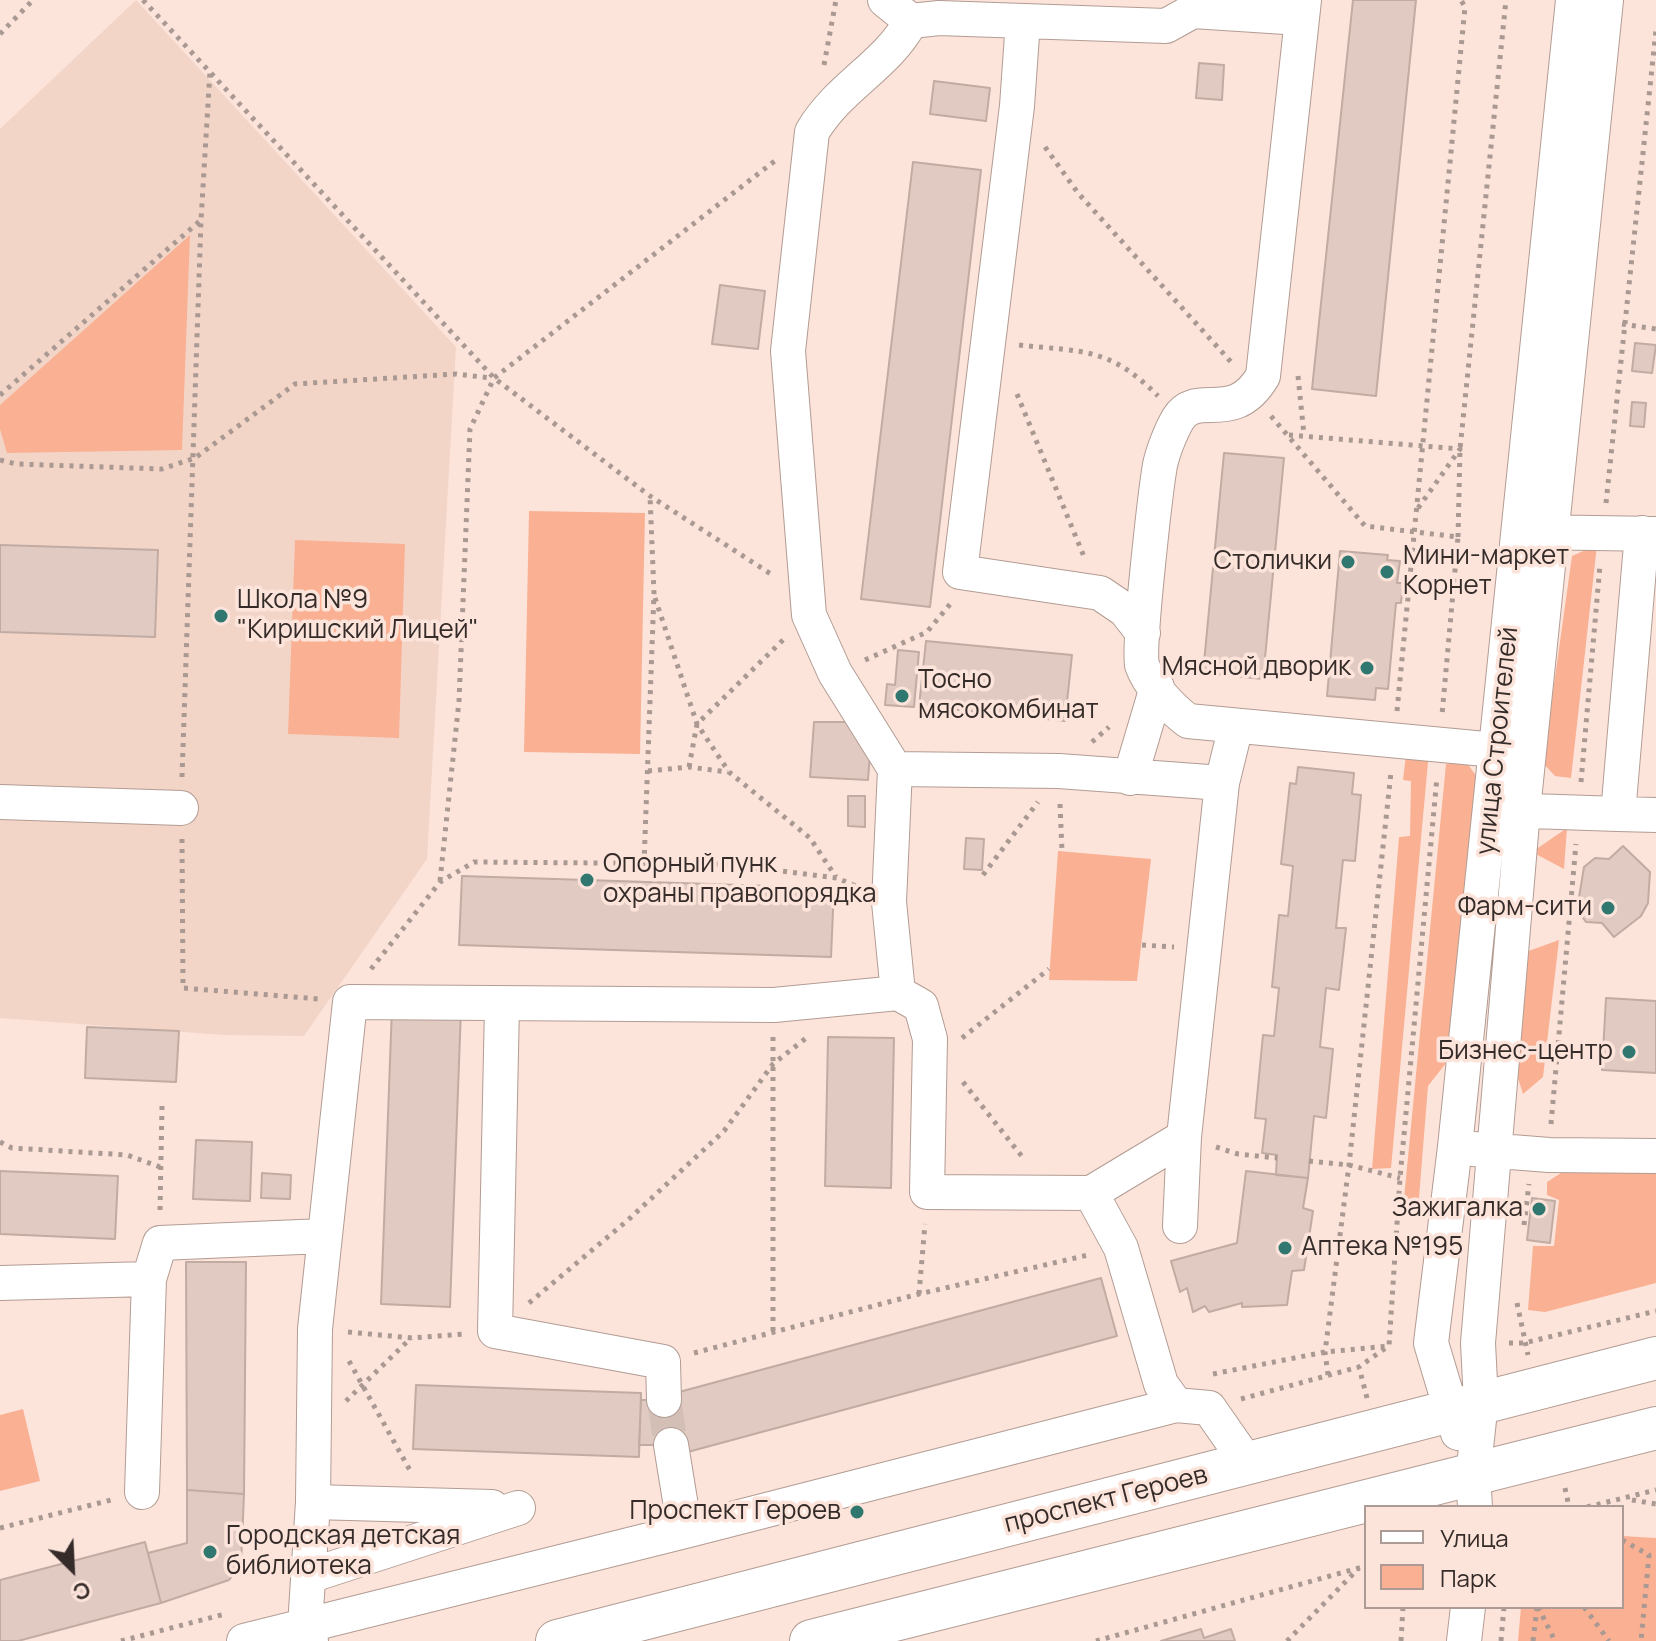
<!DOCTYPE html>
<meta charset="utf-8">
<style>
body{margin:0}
#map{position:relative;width:1656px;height:1641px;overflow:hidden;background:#fce4db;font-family:Manrope,sans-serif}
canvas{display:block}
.legend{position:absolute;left:1364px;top:1505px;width:260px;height:104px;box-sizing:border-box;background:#fce4db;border:2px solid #ac9a94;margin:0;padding:10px 14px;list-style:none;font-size:24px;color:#352c29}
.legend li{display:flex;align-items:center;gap:16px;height:40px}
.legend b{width:40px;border:2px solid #ac9a94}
.north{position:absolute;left:32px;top:1529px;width:80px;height:80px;-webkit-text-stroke:6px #fce4db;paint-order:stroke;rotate:156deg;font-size:22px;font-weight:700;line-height:32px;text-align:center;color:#352c29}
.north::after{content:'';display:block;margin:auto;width:28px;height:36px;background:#352c29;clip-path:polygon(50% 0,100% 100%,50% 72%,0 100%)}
</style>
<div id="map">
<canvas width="1656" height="1641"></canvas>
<ul class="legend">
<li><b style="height:10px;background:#fff"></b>Улица</li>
<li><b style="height:22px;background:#fab093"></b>Парк</li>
</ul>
<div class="north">С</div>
</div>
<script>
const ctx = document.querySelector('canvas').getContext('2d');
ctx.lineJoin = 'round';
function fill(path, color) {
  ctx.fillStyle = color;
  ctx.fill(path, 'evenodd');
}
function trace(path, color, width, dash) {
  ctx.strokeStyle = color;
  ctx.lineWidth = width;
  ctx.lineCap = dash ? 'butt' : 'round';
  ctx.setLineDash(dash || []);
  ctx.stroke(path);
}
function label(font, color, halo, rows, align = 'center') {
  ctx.font = font + ' Manrope,sans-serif';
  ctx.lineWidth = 7;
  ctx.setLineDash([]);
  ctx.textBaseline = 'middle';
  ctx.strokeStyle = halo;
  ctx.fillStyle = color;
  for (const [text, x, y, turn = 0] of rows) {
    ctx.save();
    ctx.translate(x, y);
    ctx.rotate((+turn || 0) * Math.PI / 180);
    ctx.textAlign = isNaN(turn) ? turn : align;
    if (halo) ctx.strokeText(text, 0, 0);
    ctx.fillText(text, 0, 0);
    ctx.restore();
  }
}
fill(new Path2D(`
 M136,0l320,347 -29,512 -123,177 -81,-1 -223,-17v-889z`), '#f3d5c8');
fill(new Path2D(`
 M190,235l-8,215 -175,3 -7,-24v-24z
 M529,511l116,2 -5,241 -116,-2z
 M295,540l110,4 -6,194 -111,-4z
 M1597,545l-26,233 -16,-2 -12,-13 29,-207z
 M1408,738l22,2 -39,428 -19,1 27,-332 11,-1 1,-55 -8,-1z
 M1467,763l10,14 -27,281 -22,28 -10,124 -15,-1 43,-445z
 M1567,828l-3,41 -32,-17z
 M1058,851l93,8 -14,122 -88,-1z
 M1559,940l-16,137 -20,17 -6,-19 6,-122z
 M1586,1157l70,4v122l-111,29 -17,-2 5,-64h21l5,-46 -12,-5v-13z
 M23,1409l17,72 -40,10v-76z
 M1622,1536l34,2v103h-138l3,-34h101z`), '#fab093');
const building = new Path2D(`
 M1353,0h63l-40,396 -64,-7z
 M1199,63l25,2 -2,35 -26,-2z
 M934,81l56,7 -4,33 -56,-7z
 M913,162l68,8 -51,437 -69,-8z
 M720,285l45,6 -7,58 -46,-5z
 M1635,343l21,2 -4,28 -20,-2z
 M1632,402l14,1 -2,24 -14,-1z
 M1224,453l60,5 -21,221 -60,-6z
 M0,545l158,5 -3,87 -155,-5z
 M1340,551l48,4 -1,5 13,1 -3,22h6l-2,20h-5l-8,86 -12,-1 -1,12 -48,-4z
 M926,641l146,14 -7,66 -146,-15z
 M898,650l21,2 -5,55 -29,-2 2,-21 8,1z
 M814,722h42l15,18 -3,40 -58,-3z
 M1298,767l56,6 -2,21 9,1 -6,66 -12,-1 -7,68h10l-7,62 -13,-2 -6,59 13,2 -7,69 -12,-2 -6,62 -32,-3 1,-20 -15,-2 4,-34 -11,-1 8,-83 11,1 5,-48 -7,-1 7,-72 9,1 5,-50 -12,-2 9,-81 6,1z
 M848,796h17v31l-17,-1z
 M966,838l18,1 -2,31 -18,-1z
 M1623,846l27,26 -2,31 -7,13 -27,21 -12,-14 -16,-1 -9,-12 7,-43 11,-9 14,1z
 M462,876l372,12 -3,69 -372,-12z
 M1606,998l50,3v72l-54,-3z
 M392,1007l69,2 -11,298 -69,-3z
 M87,1027l92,4 -3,51 -91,-4z
 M828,1037l66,1 -3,150 -66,-2z
 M196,1140l56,2 -2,59 -57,-2z
 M0,1171l118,5 -3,63 -115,-5z
 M1246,1171l62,7 -5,30 10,3 -9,59 -12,1 -5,34 -45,2v-4l-33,9 -4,-6 -12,6 -6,-24 -7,4 -9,-31 66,-18z
 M262,1173l29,2 -1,24 -29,-1z
 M1532,1198l23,3 -5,42 -23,-3z
 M186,1262h60l-2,232 -57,-4z
 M1101,1278l16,58 -433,117 -2,-8h-43l2,-45h29l-2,-5z
 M416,1385l225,8 -2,64 -226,-8z
 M187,1490l57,4 -3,71 -12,15 -68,23 -13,-50 39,-10z
 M145,1542l16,61 -143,38h-18v-61z
 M1201,1629l3,9 27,-9 4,12h-74z`);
fill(building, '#e1cac1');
trace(building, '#c1aba2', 2);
trace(new Path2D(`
 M664,1400l7,45`), '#d4bfb7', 34, [34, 17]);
const minor = new Path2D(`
 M885,0l26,21 28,-3 227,8 27,-15 108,7
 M1304,0l-41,376c-30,51 -66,12 -85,43 -7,12 -15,32 -18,46 -4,23 -23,186 -18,200 7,20 29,43 46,56l329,31
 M1023,21l-6,85 -57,466 140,21 25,17 18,23
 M1533,532l123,2
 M895,769l-60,-96 -26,-58 -21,-264 24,-219c27,-46 75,-66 99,-111
 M1130,778l27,-91
 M1222,783l-163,-12 -164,-2 -6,133 9,91 23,13 9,33 -3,153 164,1 93,-56 38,-354 14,-57
 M0,802l181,6
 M1502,810l116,4 24,-281
 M1618,814l38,1
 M502,1006l-7,325 168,31 1,38
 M1473,1149l76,6 107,1
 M1091,1193l30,55 40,136 15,21 33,3 39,56
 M1180,1226l4,-89
 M0,1283l149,-4
 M1458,1433l-27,-90 24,-196 118,-1147
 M671,1445l14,86 491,-126
 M142,1492l7,-213 11,-36 163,-7
 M313,1502l179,5
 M1475,1507l-2,-32 8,-73 -3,-59 45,-533 83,-810
 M309,1576l209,-68
 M244,1641l441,-110
 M311,1641l-6,-15 8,-124 2,-173 35,-327 424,3 124,-12
 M1464,1641l4,-34`);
const major = new Path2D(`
 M557,1641l1099,-283
 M811,1641l845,-213`);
trace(minor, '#b29c93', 36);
trace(major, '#b29c93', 44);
trace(new Path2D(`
 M143,0l351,378 156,118 124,80
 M0,34l33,-34
 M824,65l12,-65
 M1045,147l33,46 154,170
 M1622,324l34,5
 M1019,345c65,7 90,2 139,51
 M1298,376l6,59
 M1017,394l68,165
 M0,395l201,-175
 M1271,416l94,110 93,11 -16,178
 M1289,435l171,14 -44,62
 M0,460l16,4 146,5 33,-11 100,-74 161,-10 35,4
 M1606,503l50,-473
 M1458,537l2,-88 46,-449
 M655,598l42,126 32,48 81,66 26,39
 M865,660l62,-28 24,-29
 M1397,711l68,-704 -4,-7
 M1092,742l17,-15
 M689,767l8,-43 88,-86
 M648,771l41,-4 39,5
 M182,777l19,-557 9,-149
 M1581,782l19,-217
 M1060,804l2,47
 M182,839l1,149 136,11
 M644,864l10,-271 -4,-97
 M983,875l55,-73
 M440,881l19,-180 11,-272 24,-51 282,-218
 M1142,945l32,2
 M371,969l69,-87 34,-20 251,2 112,14 21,9
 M773,1037v295
 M962,1038l87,-69
 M963,1082l61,77
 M1551,1124l25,-280
 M0,1142l12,6 115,7 33,12
 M1216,1147l22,7 39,4
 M1309,1161l40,4 51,13
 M160,1210l2,-104
 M1524,1225l5,-41
 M919,1294l6,-70
 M529,1303l99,-83 96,-89 49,-67 37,-29
 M1517,1303l11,52
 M348,1332l64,6 53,-4
 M1509,1343h15l132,-32
 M694,1353l225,-59 169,-39
 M349,1361l63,113
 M1213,1374l112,-22 64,-6 11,-168 37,-401
 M1328,1375l-3,-23 24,-187 42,-393
 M1367,1398l-8,-31 28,-20
 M1241,1399l118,-32
 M346,1401l65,-63
 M1565,1488l4,19
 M1632,1500l24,4
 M1587,1507l69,-17
 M0,1528l111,-28
 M1622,1540l27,15 -8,86
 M1538,1607l17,34
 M1584,1607l25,34
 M121,1641l104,-27
 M1096,1641l270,-75
 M1287,1641l72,-73
 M1401,1641l2,-34
 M1501,1641l3,-34
 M1533,1641l4,-33`), '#aa9992', 5, [4, 6]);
trace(minor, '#fff', 34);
trace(major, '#fff', 42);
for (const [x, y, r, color] of [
 [1348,562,8,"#30776f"],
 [1387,572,8,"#30776f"],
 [221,616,8,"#30776f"],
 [1367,668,8,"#30776f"],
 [902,696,8,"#30776f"],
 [587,880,8,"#30776f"],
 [1608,908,8,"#30776f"],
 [1629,1052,8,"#30776f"],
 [1539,1209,8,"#30776f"],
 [1285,1248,8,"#30776f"],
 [857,1512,8,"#30776f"],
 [210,1552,8,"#30776f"]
]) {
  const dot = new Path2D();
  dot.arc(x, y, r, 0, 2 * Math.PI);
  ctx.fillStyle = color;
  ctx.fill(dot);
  trace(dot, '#fce4db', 3);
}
label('26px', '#352c29', '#fce4db', [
 ["Мини-маркет",1403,557],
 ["Корнет",1403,587],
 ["Столички",1332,562,"right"],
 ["Школа №9",237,601],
 ["\"Киришский Лицей\"",237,631],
 ["Мясной дворик",1351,668,"right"],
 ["Тосно",918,681],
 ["мясокомбинат",918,711],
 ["Опорный пунк",603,865],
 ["охраны правопорядка",603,895],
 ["Фарм-сити",1592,908,"right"],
 ["Бизнес-центр",1613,1052,"right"],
 ["Зажигалка",1523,1209,"right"],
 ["Аптека №195",1301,1248],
 ["Проспект Героев",841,1512,"right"],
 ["Городская детская",226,1537],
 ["библиотека",226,1567]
], 'left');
label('26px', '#352c29', '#fce4db', [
 ["улица Строителей",1498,741,-84],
 ["проспект Героев",1106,1500,-14]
]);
</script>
